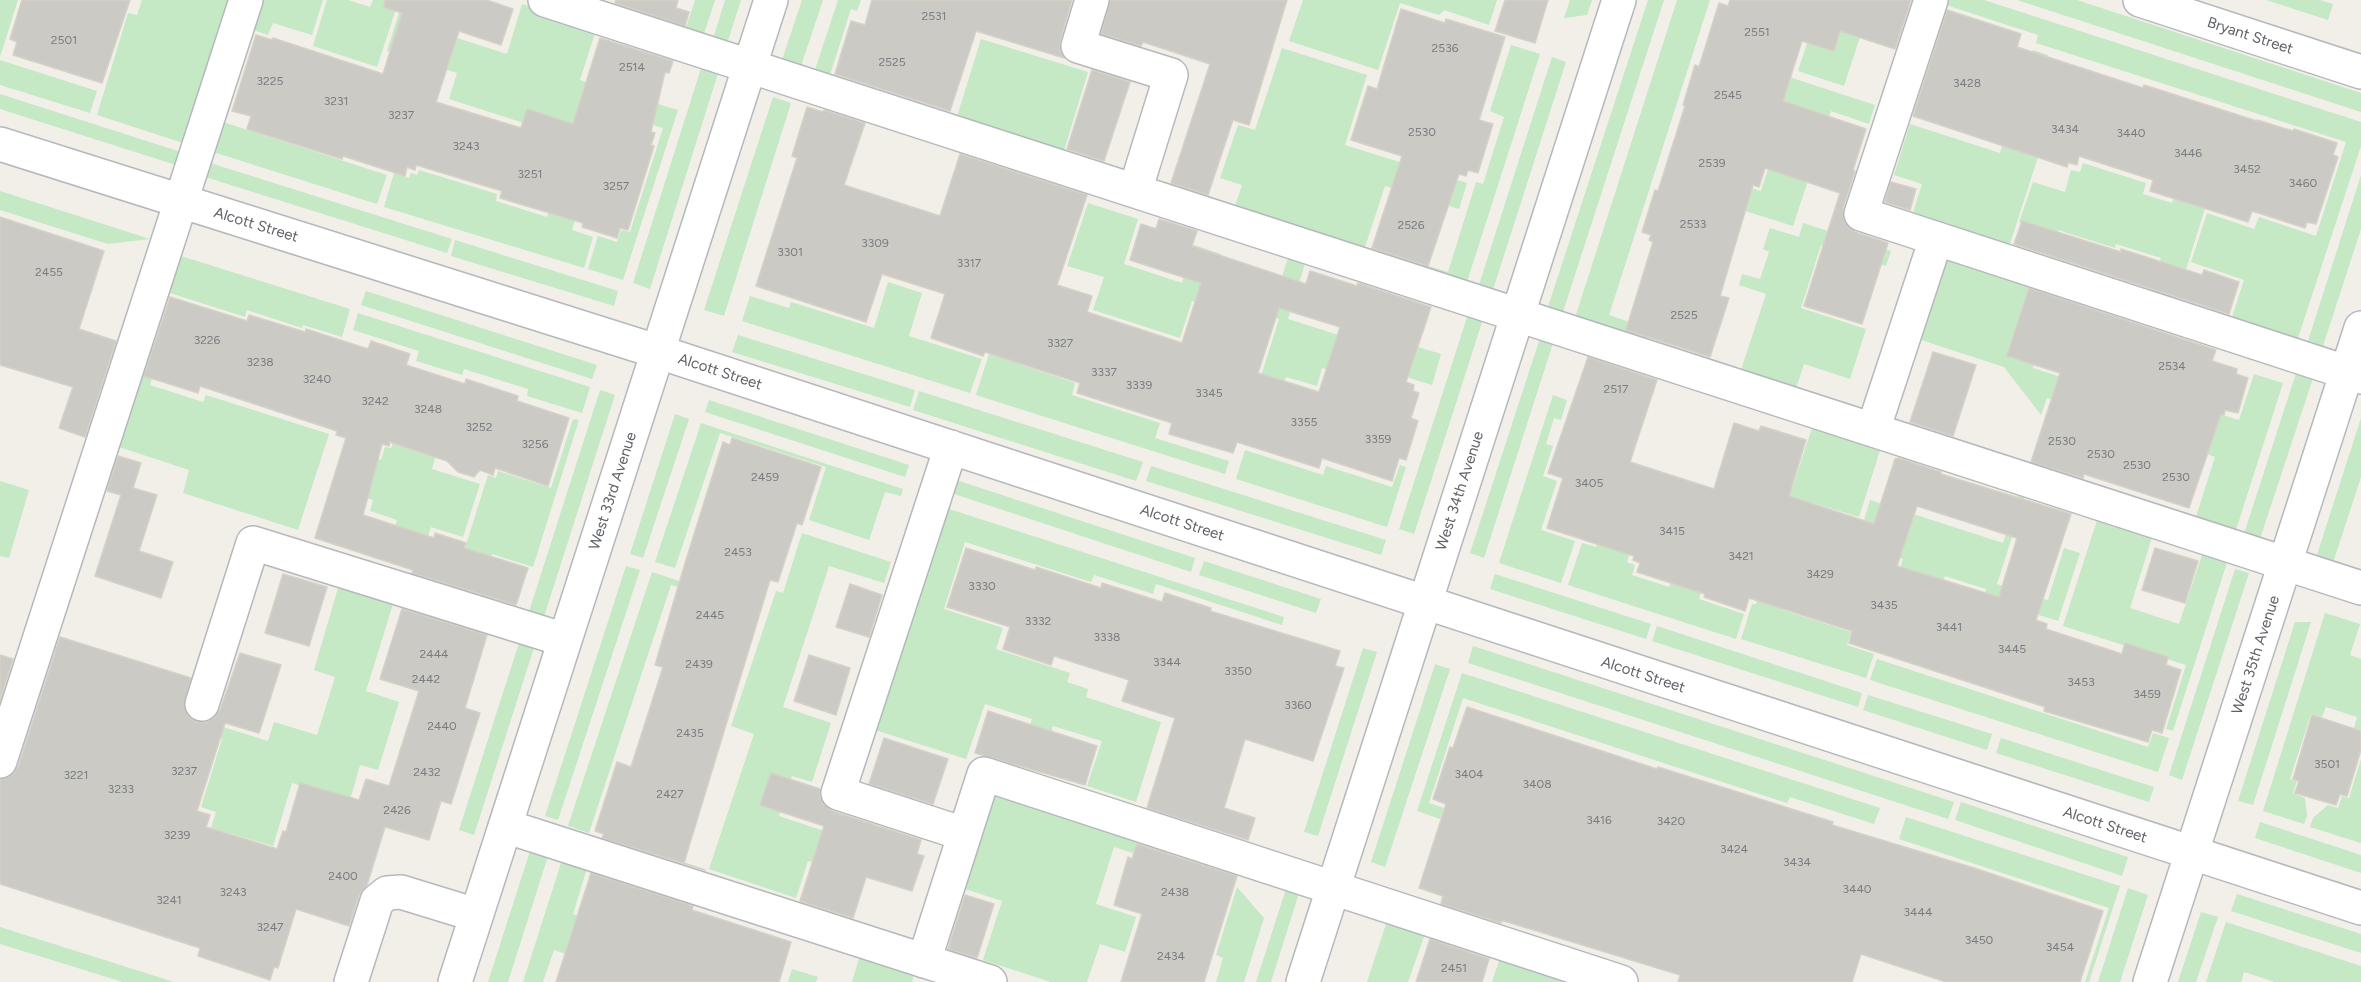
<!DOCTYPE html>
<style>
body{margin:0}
canvas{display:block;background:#f1efe8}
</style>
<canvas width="2361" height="982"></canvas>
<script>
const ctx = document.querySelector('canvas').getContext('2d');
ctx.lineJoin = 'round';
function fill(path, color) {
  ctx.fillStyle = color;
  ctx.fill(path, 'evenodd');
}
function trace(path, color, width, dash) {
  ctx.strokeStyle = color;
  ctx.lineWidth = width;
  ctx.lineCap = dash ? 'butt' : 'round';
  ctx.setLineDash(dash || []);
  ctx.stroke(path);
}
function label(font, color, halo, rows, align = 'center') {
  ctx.font = font + ' Figtree,sans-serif';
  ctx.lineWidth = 4.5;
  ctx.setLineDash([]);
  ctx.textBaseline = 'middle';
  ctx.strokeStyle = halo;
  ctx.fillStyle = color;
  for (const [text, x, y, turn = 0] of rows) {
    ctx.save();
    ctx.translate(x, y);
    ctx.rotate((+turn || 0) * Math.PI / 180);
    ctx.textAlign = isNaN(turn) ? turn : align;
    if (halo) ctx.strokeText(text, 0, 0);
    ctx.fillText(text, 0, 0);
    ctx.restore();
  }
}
fill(new Path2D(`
 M0,0h18l-18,57z
 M142,0h89l-45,144 -89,-29 31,-102 9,2z
 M256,0h67l-11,35 -39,-12 -5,12 -21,-7z
 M327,0h21l22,7 3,-7h26l-22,67 -64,-21z
 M403,0l10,24 94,30 15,-50 75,23 -17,53 14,5 11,64 -156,-50 8,-26 -70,-22z
 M695,0h20l-13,40 -18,-6z
 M725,0h16l-15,47 -14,-5z
 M802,0h21l-23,69 -19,-6z
 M838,0h23l-4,11 -6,-2 -22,69 -15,-5z
 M1303,0h194l-8,25 -45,-15 -5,5 -39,-12 -22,67 -89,-29z
 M1570,0h22l-5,15 -23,3z
 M1648,0h16l-103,318 -15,-5z
 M1677,0h33l-101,315 41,14 -5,15 -71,-23z
 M1821,0h51l-28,86 -46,-15z
 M1948,0h36l377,122v24l-63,192 -66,-21 12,-37 -53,-18 16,-49 47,16 5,-12 57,19 30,-94 -310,-99 2,-8 -92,-30z
 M2017,0h60l284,93v19z
 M2266,0h54l13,4 -5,16z
 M981,39l107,33 -26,85 -107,-34z
 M1511,45l29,9 -75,234 -96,-32 4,-7 75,23 28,-90 7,2 21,-67 -14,-6z
 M1282,48l85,27 -22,70 122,38 -8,26 -74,-23 -21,64 -130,-41 8,-24 -22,-7 18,-53 17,5z
 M2033,50l15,5 -20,65 11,34 -32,99 -97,-31 12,-38 -28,-9 16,-51 90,29z
 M1552,57l14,5 -75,234 -14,-5z
 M0,60l97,31 -7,22 -90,-28z
 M703,62l17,5 -70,222 -17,-6z
 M1783,75l92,30 -6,19 -38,-13 -38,115 -54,-17 2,-24 20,6 9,-28 3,-59z
 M0,94l184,59 -5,13 -179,-57z
 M636,97l42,13 -55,170 -35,-11 10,-33 19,6 4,-12 9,2 33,-104 -33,-10z
 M773,97l18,6 -67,213 -20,-6z
 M223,122l164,53 -10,29 -170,-54z
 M568,149l27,8 -23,73 21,7 -9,31 -200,-61 10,-34 15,5 2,-5 6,2 2,-5 78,24 -1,7 51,16z
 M207,162l245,77 -5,14 -245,-77z
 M2083,163l63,20 -3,11 29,9 3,-8 31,10 -30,97 -26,-9 11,-35 -45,-14 -1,4 -57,-18 -2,4 -37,-12 14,-40 32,10 6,-22 9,2z
 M2361,175v54l-38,117 -15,-5z
 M0,191l150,48 -42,5 -108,-34z
 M1088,203l50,16 -14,45 58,19 12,-38 27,9 -16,51 -13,-4 -12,37 -87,-28 11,-33 -37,-11z
 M1803,223l88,28 -5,15 -65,-21 -20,63 65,21 -16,50 -46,-15 -10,30 -55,-18 27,-82 -27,-9 3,-11 18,5 9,-27 -6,-3 7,-21 29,9z
 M1026,236l31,10 -38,118 56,19 -3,12 88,28 -5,15 74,23 -4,13 -249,-79z
 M455,240l163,51 -4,15 -163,-50z
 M1943,250l123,40 -7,21 -7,-2 -19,59 69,22 16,30 -71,-22 -6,17 -37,-48 -89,-29z
 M1290,252l17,5 -19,62 54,17 30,-3 69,21 -9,31 -78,-24 -5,15 -27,-8 -5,18 -31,-9 -23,72 -23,-7 39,-123 -10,-3z
 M181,256l169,53 -8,28 -39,-12 -1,3 -55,-18 -2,7 -75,-24z
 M888,282l34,11 -13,43 73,23 -12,34 -228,-72 8,-25 39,12 2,-6 83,26z
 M366,291l231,74 -5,14 -231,-74z
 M1469,311l15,5 -70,218 -15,-5z
 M358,313l232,74 -8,26 -55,-17 1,-7 -64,-20 -2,6 -46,-14 3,-10 -66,-21z
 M738,335l177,55 -5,17 -178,-55z
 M1541,335l13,5 -70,218 -14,-5z
 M147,348l13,4 -10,33 53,17 3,-7 123,39 -31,96 -115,-37 6,-23 -73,-24z
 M2298,367l17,5 -57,173 -16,-5z
 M2254,374l29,9 -49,153 -40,-13 21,-66 -19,-7 13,-39 30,9z
 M600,390l15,5 -141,440 -15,-5z
 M919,391l224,71 -7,19 -223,-71z
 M1553,395l14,5 -6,20 -7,-2 -8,26 7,2 -10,30 14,5 -16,49 34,11 -14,42 -62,-20z
 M709,400l200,65 -4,12 -200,-65z
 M675,414l14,5 -46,139 -13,-4z
 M2361,418v59l-30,92 -17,-5z
 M573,419l6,1 -46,147 -41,-13 -12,40 -27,-8 35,-111 8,3 2,-7 53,17z
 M1815,419l68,22 -24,76 -46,-14 -33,106 71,23 -4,13 27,9 -8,24 -125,-39 11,-35h4l25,-78 4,-39 7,2z
 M701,423l202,66 -2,7 -16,-4 -16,48 -60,-20 17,-53 -106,-34 -45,135 -20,-6z
 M395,438l42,13 -5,18 48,15 -17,53 -32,-10 -14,43 -33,-10 13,-40 -27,-9 3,-11 -30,-9 12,-39 26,8 4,-13 6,1z
 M1245,450l78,25 3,-9 66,21 8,-22 6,2 -19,60 -151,-48z
 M1151,466l235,74 -5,15 -235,-74z
 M950,478l245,80 -4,14 -246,-81z
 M0,481l29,9 -20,68 -9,-2z
 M2018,493l7,3 -28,88 51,16 16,-52 16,5 -22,68 -74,-23 2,-9 -41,-13 -4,9 -42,-13 4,-13 -43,-13v-12l10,-34 133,43z
 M1647,500l-20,62 8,3 -3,10 37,12 5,-12 29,11 -4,13 45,15 -8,25 -168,-54 14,-42 14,4 8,-25z
 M940,506l344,111 -2,8 -126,-41 -3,10 -59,-19 -3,7 -126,-40 -21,67 59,19 -7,21 74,24 -3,9 21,7 -2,8 75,25 -25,80 -49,-16 15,-45 -49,-15 -14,43 -21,-7 14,-43 -47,-15 -19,55 -97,-31z
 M2099,514l55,17 -24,77 49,16 26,-78 25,7 -57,178 -7,-2 20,-64 -123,-39z
 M802,533l89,29 -7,21 -55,-17 -46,141 48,16 -19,59 -20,-6 -13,40 81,27 -10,31 -42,-13 -12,37 -87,-29 45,-135 -23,-8 45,-135 7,2z
 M1204,561l117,38 -5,14 -117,-38z
 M626,566l14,4 -82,250 -13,-4z
 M2235,569l14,4 -67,207 -13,-5z
 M652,572l33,11 -2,5 -12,-3 -82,248 -21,-7z
 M1495,574l156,50 -5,15 -156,-50z
 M338,588l55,16 -27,87 33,11 -21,68 -18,-5 -10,35 -58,-17 -19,63 -62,-18 5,-16 -15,-5 21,-68 -40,-12 3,-12 83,26 6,-19 43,13 18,-58 -21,-7z
 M2325,613l35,11 -10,31 11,4v71l-7,-2 3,-11 -31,-10 -4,10 -11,-3 -21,65 7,2 -4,12 12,5 2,18 -3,8 -41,-13z
 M2295,622h16l-58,183 -15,-4z
 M1657,626l205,67 -4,14 -206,-66z
 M1473,646l481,156 -6,17 -480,-156z
 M1363,648l14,4 -59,184 -14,-4z
 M1877,659l271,88 5,-14 16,5 -11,34 -288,-92z
 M1435,664l15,5 -65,198 -14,-5z
 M1462,673l418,135 -6,16 -84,-27 -3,6 -324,-105 -34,105 15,5 -4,11 -23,-8z
 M1868,695l124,39 -5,16 -124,-40z
 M2001,738l153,49 -5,15 -153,-49z
 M2361,759v84l-51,-16 3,-9 15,-13 10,3 4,-12 7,2z
 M997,789l177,57 -6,18 -54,-17 -18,57 40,13 -11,35 -25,-8 -13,38h-36l-68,-22 19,-59 -37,-12z
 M1961,802l167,55 -6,19 -167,-56z
 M1906,817l214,69 -31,96h-4l24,-74 -210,-69z
 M2260,822l101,33v18l-106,-35z
 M530,851l18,5 -40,126h-20z
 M562,860l25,8 -14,46 17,6 -12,38 -24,-8 -11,32h-20z
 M1237,887l27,31 -20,64h-28l7,-24 -7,-3z
 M2128,888l20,7 -28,87h-22z
 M1286,889l13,4 -28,89h-15z
 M2237,894l124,40v19l-130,-42z
 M2201,912l17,5 -22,65h-18z
 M1388,918l38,13 -18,51h-41z
 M2226,922l135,44v16h-86l-31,-10 -3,10h-35z
 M0,927l174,55h-51l-123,-38z
 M860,955l55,17 -3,10h-60z
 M1501,955l83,27h-92z
 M792,969l26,8 -2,5h-28z`), '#c5e8c5');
const building = new Path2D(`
 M22,0h108l-28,83 -89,-28 4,-13 -7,-3z
 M385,0h102l26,9 -12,36 -42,-14 -23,71 85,26 6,-19 46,15 27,-86 73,23 -4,12 -4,-1 -14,60 4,1 -4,12 3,1 -26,84 -8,-2 -3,10 -35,-11 1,-4 -83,-25 2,-7 -86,-26 -1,5 -8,-3 -2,9 -62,-20 -1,3 -95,-30 4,-13 -19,-5 24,-76 16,5 1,-2 110,36 19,-61 -18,-6z
 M616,0h62l-2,8 13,4 -4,14 -70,-23z
 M872,0h200l-12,41v10l4,7 -88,-27 -26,80 -115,-37 16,-53 14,4z
 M1110,0h177l-38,125 -16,-5 -25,75 -37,-12 39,-119 -67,-22 -2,4 -40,-12z
 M1505,0h43l-13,43 -40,-12z
 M1730,0h181l-16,49 -55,-18 -6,20 -32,-10 -19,60 83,28 -13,41 2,1 -12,37v9l4,9 8,6 33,11 -26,81 -58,-18 36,-113 -75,-25 -6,19 -6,-2 -33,111 9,2 -19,59 -84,-27 27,-88 -4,-2 2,-5 -9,-3 13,-42 3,1 27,-85 -2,-1 12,-40 4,2 20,-64 9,3z
 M1401,9l44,14 1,-4 59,18 -26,83 14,4 -15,49 -10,-3 -2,6 -7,-2 -31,92 -56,-18 30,-92 -51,-16 17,-54 9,3z
 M1947,10l74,24 -4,13 126,41 1,-3 113,36v-1l36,11 1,-2 43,14 -4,12 5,2 -22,67 -9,-2 -2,6 -53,-17 -4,11 -98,-31 3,-11 -74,-24 -2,9 -9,-3 -1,5 -154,-51z
 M1092,70l38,12 -26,79 -37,-12z
 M807,107l16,5 1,-2 41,13 -21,62 96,31 20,-62 127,41 -30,90 35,11 -5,16 95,31 19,-60 -71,-23 11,-36 15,5 3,-10 38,12 -5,15 114,38 4,-13 47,15 1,-3 73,24 -25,75 8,3 -1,6 6,2 -8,25 7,3 -12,39 -7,-2 -7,23 -70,-23 -3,10 -82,-26 -4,11 -64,-19 3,-11 -95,-30 3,-10 -95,-31 -2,4 -52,-18 14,-44 -63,-20 -16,48 -110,-36 41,-128 -5,-2zM1279,308l61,19 -21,65 -61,-19z
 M1891,182l25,7 -6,21 -25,-8z
 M0,217l104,34 -25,78 37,12 -31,96 -26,-9 14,-41 -73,-22z
 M2022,221l99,31v-3l81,26 2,-5 35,12 -10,32 -215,-70z
 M2029,288l187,62 -4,11 25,8 -1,5 12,4 -10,35 -13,-3 -1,5 -3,-1 -32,94 -105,-34 -1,4 -52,-16 29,-89 -53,-17z
 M170,297l77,24 2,-6 56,17 1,-3 62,20 3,-8 39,13 -4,11 59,19 1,-5 52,17 -1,5 52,17 -21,68 -53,-18 -2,7 -13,-5 -6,7 -16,-5 -11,-11 -57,-19 -1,4 -7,-2 -19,71 71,23 1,-5 31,10 -2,5 64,20 -12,37 -104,-32 1,-3 -98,-32 31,-100 -10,-3 1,-4 -137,-45 -2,7 -54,-17z
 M1933,352l43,13 -23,71 -43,-14z
 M1588,357l69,23 -27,82 84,27 20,-66 25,8 2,-5 45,14 -17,56 85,28 21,-65 4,-1 42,14v2l130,40 -35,106 11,4 -1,5 76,25 3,-11 43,14 -2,8 15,5 -19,63 -10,-3 -4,12 -104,-31 1,-4 -196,-64 3,-12 -103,-33 -4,13 -41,-14 1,-3 -68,-22 3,-9 -7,-3 1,-4 -87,-28 16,-50 -15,-5zM1917,506l100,32 -18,59 -102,-31z
 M732,438l89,29 -19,58 -5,-2 -19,59 -8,-2 -86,283 21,7 -103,-32 2,-4 -9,-3 22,-69 14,5 32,-100 -8,-2 31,-105 37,-118 7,3z
 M118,456l23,7 -8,25 24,7 -18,56 34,11 -12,36 -66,-22 26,-81 -14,-4z
 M966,548l69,22 1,-3 65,21 1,-5 60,19 3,-9 46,15 -1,3 130,40 -5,15 9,2 -31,93 -68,-22 -21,69 31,10 -7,22 -101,-32 28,-90 -53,-17 7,-21 -75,-24 -3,9 -48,-16 7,-22 -63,-20z
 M2155,548l43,13 -13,42 -43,-13z
 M283,574l44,13 -18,59 -44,-13z
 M850,584l32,11 -13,42 -33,-10z
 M402,609l85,26 -22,73 15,5 -29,91 -10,-3 -12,39 -44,-13 -18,58 -8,10 -10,31 -53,-17 -18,59 -4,-1 -4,13 -72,-24 2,-8 -200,-64v-105l12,-4 6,-8 42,-130 131,41 -7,29 5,10 8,5h10l8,-5 5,-7 20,-57 41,12 -22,68 -34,-10 -28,88 13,4 -4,12 71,22 6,-18 3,1 14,-49 59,17 7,-21 23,7 30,-95 -39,-12z
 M0,655l13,4 -13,41z
 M809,655l41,13 -14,47 -42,-14z
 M1467,707l190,62 1,-2 175,55 -1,3 142,43 129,43 -23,71h-134l-85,-28 -9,28h-174l2,-7 -179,-55v3l-60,-19 2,-8 -24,-8 27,-84 -13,-5 17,-52 3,1z
 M988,711l109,35 -12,39 -110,-32z
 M2312,715l49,16v19l-14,46 -7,-2 -4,11 -41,-12 4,-12 -6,-2z
 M884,738l64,21 -15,45 -64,-20z
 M771,773l49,16v8l4,8 8,6 89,29 -4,14 7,2 -12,35 -46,-14 -13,41 -53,-17 24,-75 -64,-21z
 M1137,844l100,32 -33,106h-83l21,-68 -28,-9 14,-48 4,2z
 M591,873l102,33 -1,4 99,32 -12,40h-223z
 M965,895l29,9 -17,54 -29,-9z
 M1430,939l59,20 -7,23h-66z`);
fill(building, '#cccac5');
trace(building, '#d6d1c6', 1.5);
const minor = new Path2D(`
 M545,0l1816,588
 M1092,0l-14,46 93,29 -36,116
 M1931,0l-70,214 500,163
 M2140,0l221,72
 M0,144l659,208 1702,556
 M1873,430l63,-191
 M951,447l-113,346 126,41
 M202,704l51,-161 312,97
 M0,761l246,-761
 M505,826l485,156
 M924,961l60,-187 637,208
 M351,982l26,-81 10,-8 14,-1 75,23
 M455,982l316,-982
 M1303,982l316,-982
 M2150,982l211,-654`);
trace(minor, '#b5b8bc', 36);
trace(minor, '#fff', 33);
label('12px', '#7a7d7f', null, [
 ["2531",934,16],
 ["2551",1757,32],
 ["2501",64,40],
 ["2536",1445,48],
 ["2525",892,62],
 ["2514",632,67],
 ["3225",270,81],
 ["3428",1967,83],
 ["2545",1728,95],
 ["3231",336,101],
 ["3237",401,115],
 ["3434",2065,129],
 ["2530",1422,132],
 ["3440",2131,133],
 ["3243",466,146],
 ["3446",2188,153],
 ["2539",1712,163],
 ["3452",2247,169],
 ["3251",530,174],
 ["3460",2303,183],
 ["3257",616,186],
 ["2533",1693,224],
 ["2526",1411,225],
 ["3309",875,243],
 ["3301",790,252],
 ["3317",969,263],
 ["2455",49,272],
 ["2525",1684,315],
 ["3226",207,340],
 ["3327",1060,343],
 ["3238",260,362],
 ["2534",2172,366],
 ["3337",1104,372],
 ["3240",317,379],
 ["3339",1139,385],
 ["2517",1616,389],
 ["3345",1209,393],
 ["3242",375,401],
 ["3248",428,409],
 ["3355",1304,422],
 ["3252",479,427],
 ["3359",1378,439],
 ["2530",2062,441],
 ["3256",535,444],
 ["2530",2101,454],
 ["2530",2137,465],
 ["2459",765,477],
 ["2530",2176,477],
 ["3405",1589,483],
 ["3415",1672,531],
 ["2453",738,552],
 ["3421",1741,556],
 ["3429",1820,574],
 ["3330",982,586],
 ["3435",1884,605],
 ["2445",710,615],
 ["3332",1038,621],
 ["3441",1949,627],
 ["3338",1107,637],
 ["3445",2012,649],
 ["2444",434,654],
 ["3344",1167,662],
 ["2439",699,664],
 ["3350",1238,671],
 ["2442",426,679],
 ["3453",2081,682],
 ["3459",2147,694],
 ["3360",1298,705],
 ["2440",442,726],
 ["2435",690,733],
 ["3501",2327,764],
 ["3237",184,771],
 ["2432",427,772],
 ["3404",1469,774],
 ["3221",76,775],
 ["3408",1537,784],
 ["3233",121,789],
 ["2427",670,794],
 ["2426",397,810],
 ["3416",1599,820],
 ["3420",1671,821],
 ["3239",177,835],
 ["3424",1734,849],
 ["3434",1797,862],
 ["2400",343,876],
 ["3440",1857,889],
 ["3243",233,892],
 ["2438",1175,892],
 ["3241",169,900],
 ["3444",1918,912],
 ["3247",270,927],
 ["3450",1979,940],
 ["3454",2060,947],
 ["2434",1171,956],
 ["2451",1454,968]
]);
label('15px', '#5f6368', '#fff', [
 ["Bryant Street",2250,36,18],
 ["Alcott Street",256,225,17],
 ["Alcott Street",720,372,18],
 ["West 33rd Avenue",613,491,-72],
 ["West 34th Avenue",1460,491,-72],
 ["Alcott Street",1182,523,18],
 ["West 35th Avenue",2256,655,-72],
 ["Alcott Street",1643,675,18],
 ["Alcott Street",2105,825,18]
]);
</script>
